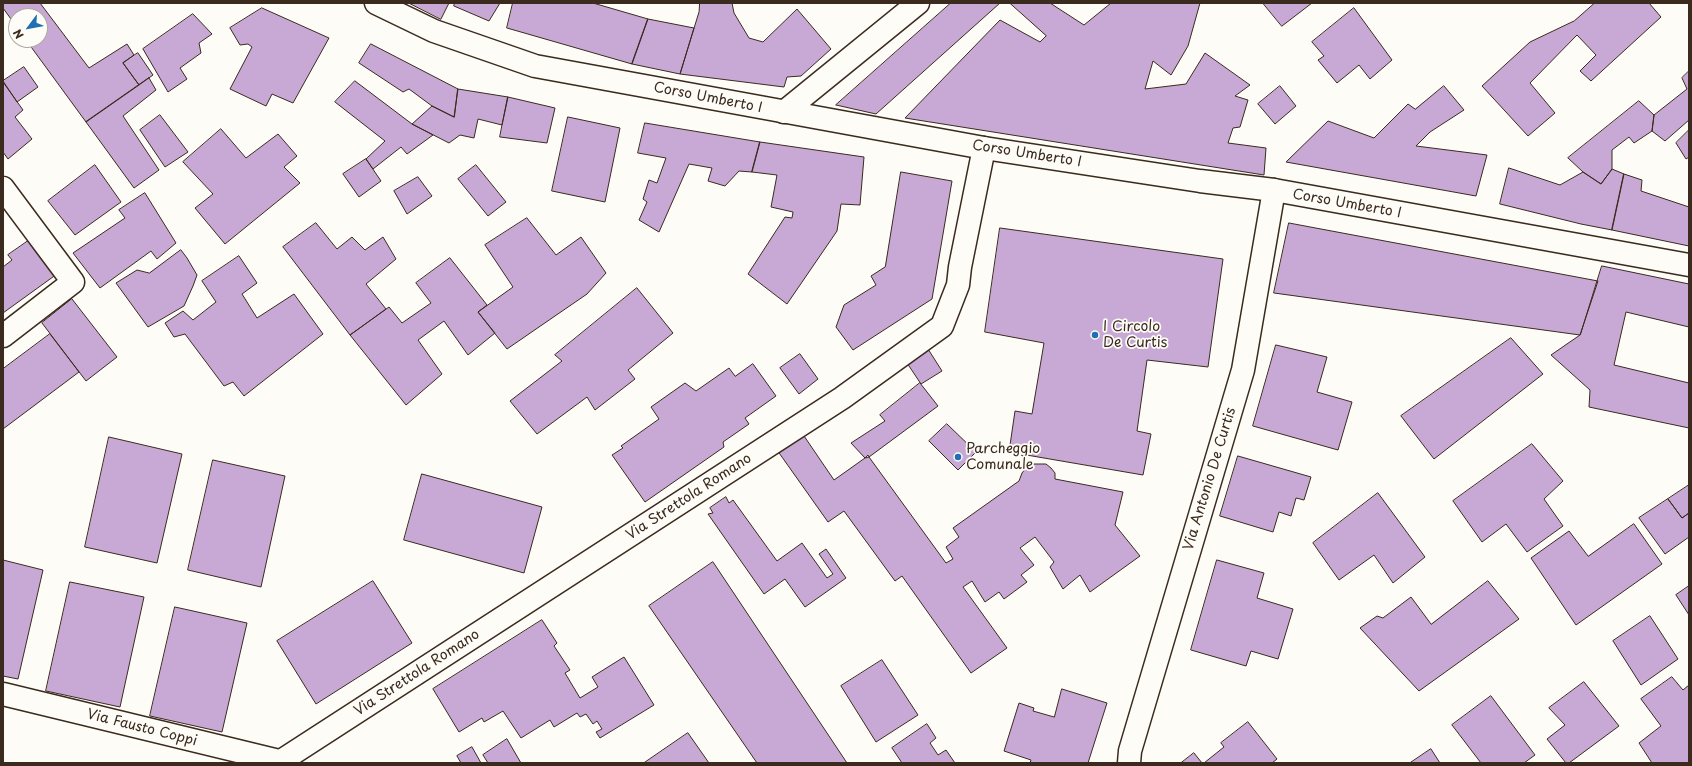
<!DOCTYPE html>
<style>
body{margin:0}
#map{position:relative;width:1692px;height:766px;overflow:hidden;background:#fdfcf7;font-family:"Playpen Sans",sans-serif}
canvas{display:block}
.frame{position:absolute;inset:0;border:4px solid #3b2a1e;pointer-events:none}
.north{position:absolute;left:8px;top:8px;width:40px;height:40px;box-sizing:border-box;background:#fdfcf7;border:1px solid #afa8a0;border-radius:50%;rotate:238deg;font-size:11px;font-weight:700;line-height:16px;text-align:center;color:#3b2a1e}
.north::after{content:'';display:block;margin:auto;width:14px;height:18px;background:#1f6fb2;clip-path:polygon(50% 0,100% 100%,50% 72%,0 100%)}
</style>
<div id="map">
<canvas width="1692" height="766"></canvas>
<div class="frame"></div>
<div class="north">N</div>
</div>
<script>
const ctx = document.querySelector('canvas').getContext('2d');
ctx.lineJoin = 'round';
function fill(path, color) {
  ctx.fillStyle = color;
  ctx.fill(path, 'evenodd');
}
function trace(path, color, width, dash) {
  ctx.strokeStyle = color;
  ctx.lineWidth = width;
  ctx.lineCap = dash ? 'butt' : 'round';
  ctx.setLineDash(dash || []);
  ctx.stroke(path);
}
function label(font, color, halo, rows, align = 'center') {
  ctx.font = font + ' "Playpen Sans",sans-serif';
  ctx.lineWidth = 3.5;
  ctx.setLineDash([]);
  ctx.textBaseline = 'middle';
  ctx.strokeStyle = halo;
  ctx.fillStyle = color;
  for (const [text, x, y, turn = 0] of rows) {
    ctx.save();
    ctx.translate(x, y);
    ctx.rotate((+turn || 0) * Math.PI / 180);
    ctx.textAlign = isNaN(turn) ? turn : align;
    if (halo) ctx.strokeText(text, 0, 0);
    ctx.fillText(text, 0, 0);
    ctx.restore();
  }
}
const building = new Path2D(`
 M3,3h37l49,65 38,-24 7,11 -11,8 16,22 -53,37 -60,-82h14v-24h-24v10l-13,-18z
 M409,3h40l-8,16z
 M455,3h45l-11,18 -35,-15z
 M513,3h80l55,16 -16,45 -125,-36z
 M700,3h32l2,10 15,25 14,4 34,-33 34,40 -30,27 -14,1 -3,10 -104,-13 19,-62z
 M951,3h49l-124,111 -40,-9z
 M1010,3h40l34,22 27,-22h89l-12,43 -17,29 -18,-14 -8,28 41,-5 19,-31 45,32 -15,11 13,4 -8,27 -7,1 -5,15 38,5 -2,27 -359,-57 95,-98 40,22 6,-6z
 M1263,3h49l-30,23z
 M1595,3h54l12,14 -70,64 -11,-10 16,-16 -19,-20 -47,48 25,30 -27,23 -46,-50 48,-44 44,-21z
 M262,8l67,30 -36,65 -21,-9 -6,12 -36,-17 22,-42 -4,-3 -8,1 -10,-17z
 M1354,8l38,52 -22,19 -11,-14 -22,18 -19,-23 6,-4 -12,-14z
 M193,14l19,20 -13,9 2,10 -21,15 7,11 -19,13 -25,-43z
 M648,19l46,9 -14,46 -48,-10z
 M371,44l87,45 -4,28 -22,-11 -23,-17 -6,3 -44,-29z
 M138,53l15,22 -14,10 -16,-22z
 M24,67l14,20 -21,15 -14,-21z
 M1689,71v49l-24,21 -13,-10 2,-16 33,-26 -5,-11z
 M149,78l7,12 -33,26 36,54 -25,18 -48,-66z
 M355,81l57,43 21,11 -26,19 -6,-7 -28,22 -7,-10 19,-18 -50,-39z
 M3,82l20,28 -8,7 17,22 -24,20 -5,-7z
 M1280,86l16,20 -21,18 -17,-20z
 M1444,86l20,24 -34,22 -14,14 71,9 -11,41 -190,-34 42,-41 46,17 34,-34 7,5z
 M458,89l50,8 -6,28 -24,-6 -4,19 -14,-3 -11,8 -37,-19 20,-18 22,11z
 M508,97l47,11 -8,35 -47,-6z
 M1639,101l15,14 -2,16 -18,12 -5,-6 -17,13v19l-11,15 -18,-12 -15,-14z
 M160,115l28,37 -23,15 -25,-37z
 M568,117l52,11 -15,74 -53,-11z
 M645,123l115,19 -8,30 -13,-1 -14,15 -17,-5 4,-13 -23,-4 -30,68 -20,-12 8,-18 -4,-3 6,-19 8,3 9,-25 -28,-5z
 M221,129l25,29 32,-24 19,22 -13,11 16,16 -75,61 -30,-36 18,-14 -30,-32z
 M1689,130v27l-3,2 -10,-16z
 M760,142l104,15 -4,48 -19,-1 -4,27 -50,73 -39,-30 37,-57 7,1 1,-6 -22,-5 6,-32 -25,-3z
 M366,159l15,22 -22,16 -16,-23z
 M95,165l26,37 -46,33 -27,-34z
 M476,165l30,37 -18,14 -30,-37z
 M1509,168l51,17 23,-13 18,12 11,-15 12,5 -12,56 -31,-6 -81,-20z
 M901,172l51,9 -20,118 -79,51 -17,-23 8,-22 32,-20 -5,-9 14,-9z
 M1624,174l18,6 -1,11 48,16v39l-77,-16z
 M418,177l14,19 -25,18 -13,-23z
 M145,193l31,50 -19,16 -6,-8 -51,37 -27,-35 52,-35 -6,-8z
 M527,218l29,37 25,-18 25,36 -19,21 -80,55 -29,-37 35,-25 -28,-42z
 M316,223l21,26 15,-12 13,13 18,-13 13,22 -30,25 20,25 -36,26 -67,-88z
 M1289,223l309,58 -18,54 -306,-42z
 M1000,228l223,31 -15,108 -61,-7 -10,71 14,3 -8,41 -134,-23 6,-41 17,3 12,-71 -59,-11z
 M31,239l26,35 -54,39v-46l9,-7 -4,-5z
 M181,250l6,8 10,17 -4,11 -9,20 -36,21 -32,-44 21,-13 12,3z
 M239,256l18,27 -15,11 15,24 37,-24 29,40 -79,62 -11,-14 -9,4 -39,-52 -11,3 -9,-14 18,-12 10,9 23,-18 -14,-21z
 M450,258l37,47 -9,7 17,21 -27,22 -24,-34 -26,19 24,34 -36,31 -56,-70 39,-28 13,16 29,-20 -15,-20z
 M1602,266l87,18v43l-63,-15 -12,53 75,18v45l-100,-21 1,-17 -39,-35 29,-20z
 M637,288l36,45 -45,37 7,9 -40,31 -8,-13 -50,37 -27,-33 52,-40 -7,-6z
 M72,299l45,58 -31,24 -44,-58z
 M50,334l29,38 -76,57v-60z
 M1511,338l32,36 -109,85 -33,-43z
 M1276,345l51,12 -10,35 35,10 -14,48 -85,-24z
 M928,349l14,22 -21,13 -14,-21z
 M800,354l18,25 -19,15 -19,-26z
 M753,364l23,32 -31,22 4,6 -26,18 1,5 -79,55 -33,-47 11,-7 -2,-2 38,-27 -8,-12 34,-24 11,8 33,-23 6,8z
 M920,383l18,23 -69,51 -1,-2 -3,3 -14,-15 34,-22 -5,-6z
 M947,424l29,28 -18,18 -29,-29z
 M802,433l32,47 31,-22 4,-1 77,106 7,-4 -7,-12 13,-10 -6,-9 66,-47 3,-8 4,-5 6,-4h14l5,4 4,5v6l68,13 -8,33 25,31 -50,36 -10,-17 -17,14 -13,-22 4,-5 -19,-25 -15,11 14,17 -13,10 6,7 -23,17 -5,-7 -14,10 -13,-21 -9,6 44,61 -36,25 -69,-97 -7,5 -51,-70 -16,11 -51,-72z
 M109,437l73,17 -25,109 -72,-16z
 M1532,444l31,37 -19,18 19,27 -36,26 -21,-28 -24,18 -29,-41z
 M1238,456l73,21 -7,23 -8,-2 -5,18 -12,-4 -6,20 -53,-16z
 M213,460l72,16 -24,111 -73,-17z
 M422,474l120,33 -18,66 -120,-33z
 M1689,485v28l-7,5 -14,-19z
 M1378,493l47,64 -32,26 -19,-28 -35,25 -26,-37z
 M726,497l3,6 4,-3 44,61 25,-18 25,35 6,-4 -14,-20 7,-5 20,29 -41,29 -20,-28 -21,15 -56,-80 5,-1 -3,-5z
 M1668,499l14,19 7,-5v24l-24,17 -26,-36z
 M1634,524l28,40 -86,61 -45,-67 38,-27 19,25z
 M3,560l40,10 -25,109 -15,-3z
 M1217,560l47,13 -7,25 36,11 -15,50 -27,-8 -5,15 -55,-16z
 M713,562l134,201h-90l-108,-157z
 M373,581l39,62 -96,61 -39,-63z
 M1488,581l31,38 -100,72 -59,-63 17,-12 6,2 28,-21 20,27z
 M70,582l74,15 -24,110 -74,-16z
 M1689,586v29l-13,-20z
 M175,607l72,16 -25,109 -72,-16z
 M1650,616l28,43 -37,26 -28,-44z
 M542,620l15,23 -3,3 16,24 -5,3 15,25 18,-11 -6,-10 32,-20 30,48 -54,33 -4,-6 6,-3 -5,-8 -4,3 -7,-10 -6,3 -3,-4 -23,14 -4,-7 -29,18 -18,-27 -19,11 -2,-4 -23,14 -26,-43z
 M882,660l36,55 -42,27 -35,-56z
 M1672,677l11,13 6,-5v78h-37l-13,-20 22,-17 -20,-27z
 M1584,682l35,44 -50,37h-3l-19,-24 18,-14 -16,-17z
 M1062,689l45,14 -19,60h-58l1,-3 -27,-9 15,-48 15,5 -1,3 21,6z
 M1491,696l44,59 -11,8h-43l-29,-38z
 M1248,722l29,37 -5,4h-68l20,-16 -3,-4z
 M927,724l9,14 -6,5 8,12 8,-5 9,13h-53l-10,-15z
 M688,733l21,30h-65z
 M507,739l14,24h-33l-5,-8z
 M472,747l9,16h-20l-4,-7z
 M1431,749l9,14h-30z
 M1194,753l8,10h-21z`);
fill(building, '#c8a9d5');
trace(building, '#3b2a1e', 1);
const minor = new Path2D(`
 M784,112l134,-109
 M3,188l70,94 -70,54
 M3,694l284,69
 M278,763l564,-365 100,-72 16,-41 2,-18 24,-119
 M1129,763l1,-12 113,-381 31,-180`);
const major = new Path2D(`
 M376,3l58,28 101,35 449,82 216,33 74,9 415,75`);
trace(minor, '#3b2a1e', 25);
trace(major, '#3b2a1e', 25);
trace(minor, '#fdfcf7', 22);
trace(major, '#fdfcf7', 22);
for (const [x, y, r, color] of [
 [1095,335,4,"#1f6fb2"],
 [958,457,4,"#1f6fb2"]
]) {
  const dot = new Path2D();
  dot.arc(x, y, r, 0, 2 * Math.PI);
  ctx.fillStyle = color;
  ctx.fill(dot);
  trace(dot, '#fdfcf7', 1.5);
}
label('14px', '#3b2a1e', '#fdfcf7', [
 ["Corso Umberto I",708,98,11],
 ["Corso Umberto I",1027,154,9],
 ["Corso Umberto I",1347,204,10],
 ["Via Antonio De Curtis",1210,479,-73],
 ["Via Strettola Romano",689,497,-33],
 ["Via Strettola Romano",417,673,-33],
 ["Via Fausto Coppi",142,728,14]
]);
label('14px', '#3b2a1e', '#fdfcf7', [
 ["I Circolo",1103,327],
 ["De Curtis",1103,343],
 ["Parcheggio",966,449],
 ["Comunale",966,465]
], 'left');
</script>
